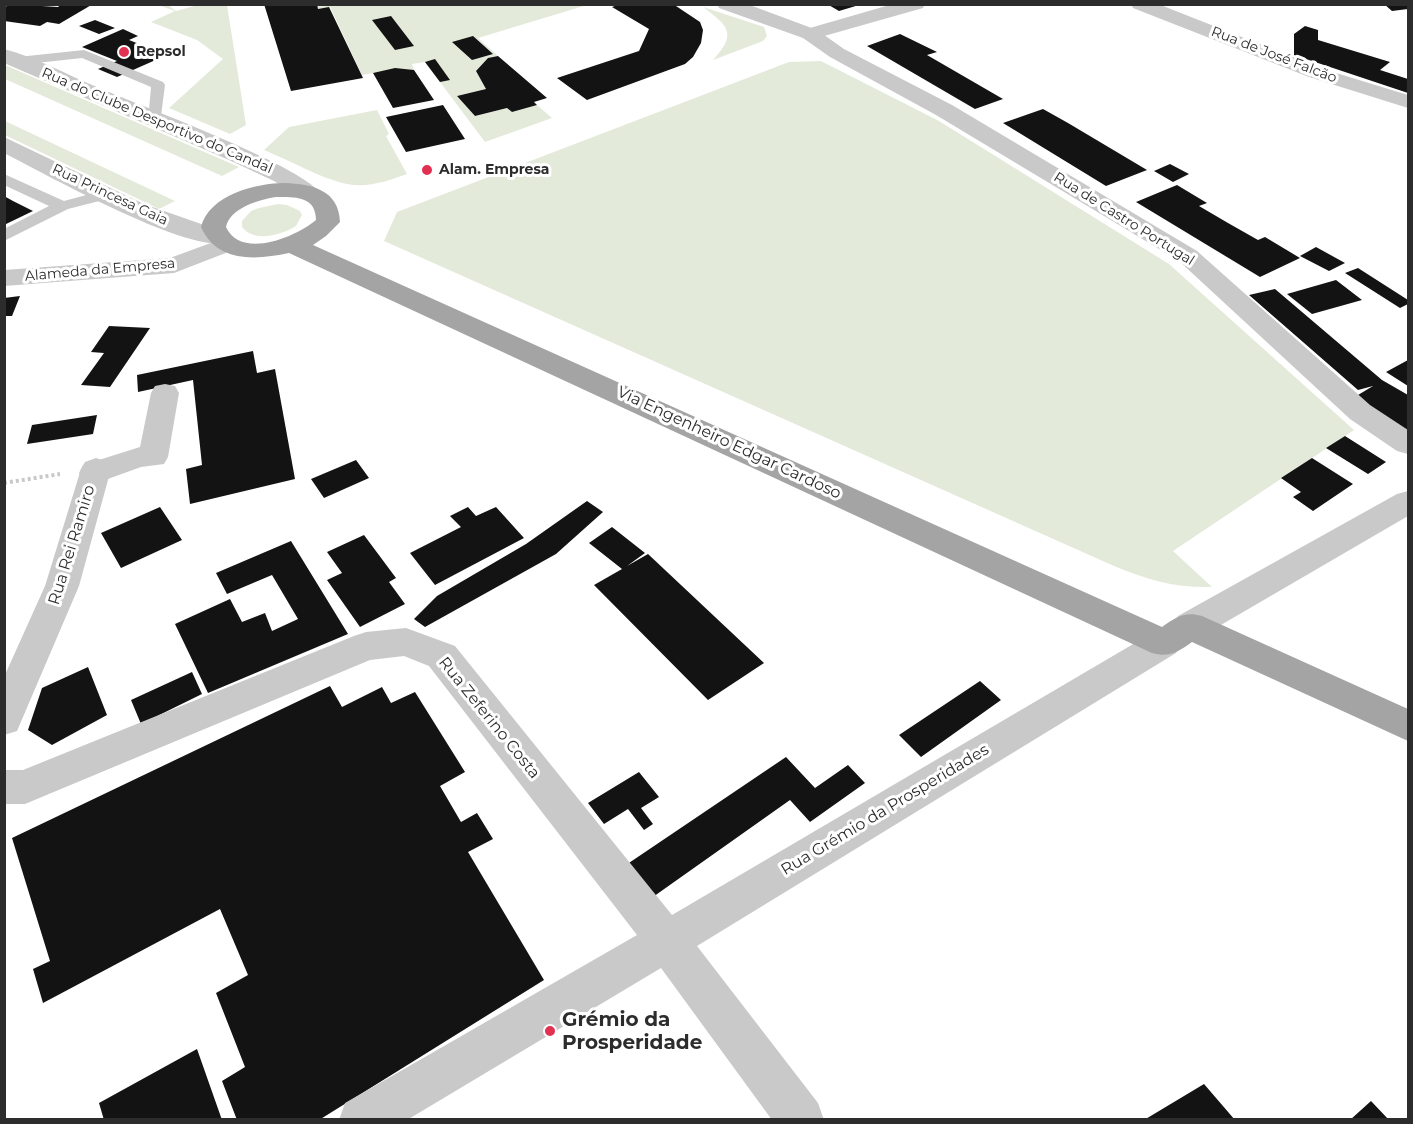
<!DOCTYPE html>
<meta charset="utf-8">
<style>
body{margin:0}
#map{position:relative;width:1413px;height:1124px;overflow:hidden;background:#fff;font-family:Montserrat,sans-serif}
canvas{display:block}
.frame{position:absolute;inset:0;border:6px solid #2c2c2c;pointer-events:none}
</style>
<div id="map">
<canvas width="1413" height="1124"></canvas>
<div class="frame"></div>
</div>
<script>
const ctx = document.querySelector('canvas').getContext('2d');
ctx.lineJoin = 'round';
function fill(path, color) {
  ctx.fillStyle = color;
  ctx.fill(path, 'evenodd');
}
function trace(path, color, width, dash) {
  ctx.strokeStyle = color;
  ctx.lineWidth = width;
  ctx.lineCap = dash ? 'butt' : 'round';
  ctx.setLineDash(dash || []);
  ctx.stroke(path);
}
function label(font, color, halo, rows, align = 'center') {
  ctx.font = font + ' Montserrat,sans-serif';
  ctx.lineWidth = 6;
  ctx.setLineDash([]);
  ctx.textBaseline = 'middle';
  ctx.strokeStyle = halo;
  ctx.fillStyle = color;
  for (const [text, x, y, turn = 0] of rows) {
    ctx.save();
    ctx.translate(x, y);
    ctx.rotate((+turn || 0) * Math.PI / 180);
    ctx.textAlign = isNaN(turn) ? turn : align;
    if (halo) ctx.strokeText(text, 0, 0);
    ctx.fillText(text, 0, 0);
    ctx.restore();
  }
}
fill(new Path2D(`
 M158,5h10l8,6 22,-6h29l19,120 -16,9 -61,-26 54,-49 -26,-19 -46,-18 24,-11z
 M317,5h270l-109,33 20,18 -10,2 -12,13 10,18 -29,7 18,20 32,-8 5,4 25,-7 15,13 -67,24 -60,-80 -13,2 2,6 -19,-1 -33,6 -32,-68 -12,2z
 M703,7l61,20 3,9 -4,5 -50,19c24,-26 16,-34 -10,-53z
 M821,61l118,60 230,143 185,166 -181,121 39,36c-37,1 -64,-7 -98,-21l-730,-325 13,-29 392,-150z
 M5,65l234,102 -17,9 -217,-97z
 M377,110l12,24 -3,2 21,38c-19,7 -39,14 -60,10 -25,-5 -58,-24 -83,-34l25,-23z
 M4,121h1l170,80 -16,8 -154,-74z
 M278,204l9,1 13,6 2,4 -6,11c-14,9 -42,17 -54,1v-6l9,-10 8,-3z`), '#e4eada');
fill(new Path2D(`
 M10,4l48,3 3,-3h32l-34,20 -12,-2 -7,4 -36,-5v-13z
 M264,4h53l1,5 11,-2 34,71 -72,13z
 M620,4h53l27,18 3,8 -2,13 -8,14 -8,7 -98,36 -30,-22 82,-27 10,-22 -37,-22z
 M827,4h32v1l-20,6z
 M1384,4h24v5l-16,2z
 M391,16l23,30 -19,4 -23,-30z
 M95,20l20,8 -16,6 -20,-8z
 M1305,26l13,4v10l72,22 -10,8 28,9v14l-114,-38v-21z
 M123,29l15,7 -9,4 38,15 -50,22 -19,-8 19,-8 -35,-14z
 M900,34l37,18 -10,3 76,44 -28,10 -108,-63z
 M473,36l20,18 -21,6 -20,-18z
 M498,56l49,42 -13,4 3,3 -25,7 -5,-4 -32,8 -18,-20 29,-7 -10,-18 12,-13z
 M435,59l15,21 -10,2 -15,-20z
 M395,68l19,2 20,30 -41,8 -20,-35z
 M443,105l22,34 -59,13 -20,-35z
 M1043,109l25,14 79,47 -41,16 -103,-63z
 M1170,164l19,10 -16,8 -19,-11z
 M1177,185l30,18 -8,3 29,17 30,17 7,-3 35,21 -40,19 -124,-75z
 M4,196l9,5 20,10 -29,14z
 M1316,247l29,16 -16,8 -29,-15z
 M1358,268l50,32v4l-8,4 -55,-35z
 M1336,280l26,20 -50,14 -25,-20z
 M1275,289l107,91 26,15v37l-55,-34 20,-12 -15,4 -109,-95z
 M20,296l-8,20h-8v-18z
 M109,326l41,2 -40,59 -29,-2 23,-32 -13,-1z
 M253,351l4,22 18,-4 20,110 -105,25 -4,-35 16,-4 -9,-85 -55,12 -1,-17z
 M1408,360v26l-22,-14z
 M97,415l-4,19 -66,10 5,-19z
 M1345,436l41,26 -18,12 -42,-26z
 M1312,458l41,26 -40,27 -20,-14 8,-5 -20,-14z
 M356,460l13,18 -45,20 -13,-19z
 M587,501l16,11 -47,42 -131,73 -11,-8 23,-23 89,-52z
 M160,507l22,33 -61,28 -20,-35z
 M468,507l8,9 20,-9 28,31 -89,47 -25,-32 51,-26 -11,-11z
 M612,527l33,26 -18,13 21,-12 116,109 -56,37 -114,-115 28,-16 -33,-26z
 M364,535l32,43 -7,4 16,22 -45,23 -33,-47 15,-7 -15,-21z
 M291,541l57,93 -140,59 -33,-69 55,-25 12,23 23,-9 7,18 26,-12 -26,-44 -45,19 -11,-21z
 M88,667l19,48 -55,30 -24,-15 14,-42z
 M192,672l10,22 -61,30 -10,-24z
 M980,681l21,19 -80,57 -22,-22z
 M330,686l12,21 40,-20 9,16 24,-11 50,80 -25,14 21,36 16,-9 16,26 -25,13 76,128 -225,140h-82l-15,-39 23,-14 -29,-74 32,-18 -28,-66 -177,94 -10,-34 17,-8 -38,-123z
 M786,757l29,31 33,-23 17,18 -55,39 -20,-22 -147,104 -26,-33z
 M639,772l20,25 -18,11 12,16 -9,6 -16,-21 -24,15 -16,-21z
 M197,1049l25,71h-118l-5,-17z
 M1204,1084l31,36h-91z
 M1371,1101l18,19h-39z`), '#131313');
trace(new Path2D(`
 M4,483l56,-9`), '#c9c9c9', 4, [3, 3]);
fill(new Path2D(`
 M84,50l79,32 2,3 -5,39 -5,1 -7,-4 3,-34 -69,-29 -64,7 -7,-4 7,-4z
 M4,174l60,27 41,-11 8,5 -2,3 -43,11 -64,32v-12l45,-23 -45,-21z`), '#c9c9c9');
fill(new Path2D(`
 M717,4h30l70,26 27,19 108,56 245,146 173,154 38,25v24l-11,-3 -47,-32 -171,-158 -243,-146 -106,-58 -27,-19 -84,-30z
 M4,49c32,8 63,26 93,38 39,17 203,78 222,105l-4,5 -8,2 -8,-2 -25,-16 -45,-21 -225,-97z
 M4,137l140,67 83,29 3,5 -3,5c-40,10 -182,-69 -223,-90z
 M165,384l10,2 4,7 -11,64 -4,7 -23,3 -47,17 -11,-3 -4,-8 4,-8 57,-18 11,-54 4,-7z
 M1408,491v25l-206,120 -12,3 -12,-3 -5,-10 5,-10 219,-122z
 M406,628l49,18 217,269 480,-282 12,-4 12,4 6,10 -6,10 -479,293 121,157 6,17h-52l-111,-152 -254,152h-68l6,-17 292,-168 -208,-269 -25,-10 -34,4 -345,144h-21v-34h19l331,-134 12,-4z`), '#c9c9c9');
fill(new Path2D(`
 M893,4h32l-2,4 -113,32 -7,-2 -3,-4 3,-4z
 M1131,4h27l165,65 85,26v13l-99,-31 -176,-69z
 M227,237l9,2 3,5 -3,5 -62,24 -170,13v-16l166,-12z
 M96,458l11,4 4,7 -32,117 -62,145 -13,4v-58l41,-91 36,-117 4,-7z`), '#c9c9c9');
fill(new Path2D(`
 M285,183c27,1 54,7 55,39l-14,14 -13,9 849,382c14,-10 23,-16 40,-11l206,93v32l-216,-99c-14,10 -23,16 -40,11l-863,-400c-33,7 -72,10 -88,-26 8,-32 55,-44 84,-44zM276,197c19,0 40,-1 40,23 -20,17 -75,40 -90,7 4,-19 32,-27 50,-30z`), '#a4a4a4');
for (const [x, y, r, color] of [
 [124,52,6,"#e23051"],
 [427,170,6,"#e23051"],
 [550,1031,6,"#e23051"]
]) {
  const dot = new Path2D();
  dot.arc(x, y, r, 0, 2 * Math.PI);
  ctx.fillStyle = color;
  ctx.fill(dot);
  trace(dot, '#fff', 2);
}
label('bold 14px', '#2c2c2c', '#fff', [
 ["Repsol",136,52],
 ["Alam. Empresa",439,170]
], 'left');
label('14px', '#2c2c2c', '#fff', [
 ["Rua de José Falcão",1274,55,21],
 ["Rua do Clube Desportivo do Candal",157,121,23],
 ["Rua Princesa Gaia",110,195,25],
 ["Rua de Castro Portugal",1124,219,32],
 ["Alameda da Empresa",100,270,-5]
]);
label('16px', '#2c2c2c', '#fff', [
 ["Via Engenheiro Edgar Cardoso",729,443,25],
 ["Rua Rei Ramiro",72,545,-73],
 ["Rua Zeferino Costa",489,718,51],
 ["Rua Grémio da Prosperidades",885,810,-31]
]);
label('bold 20px', '#2c2c2c', '#fff', [
 ["Grémio da",562,1020],
 ["Prosperidade",562,1043]
], 'left');
</script>
